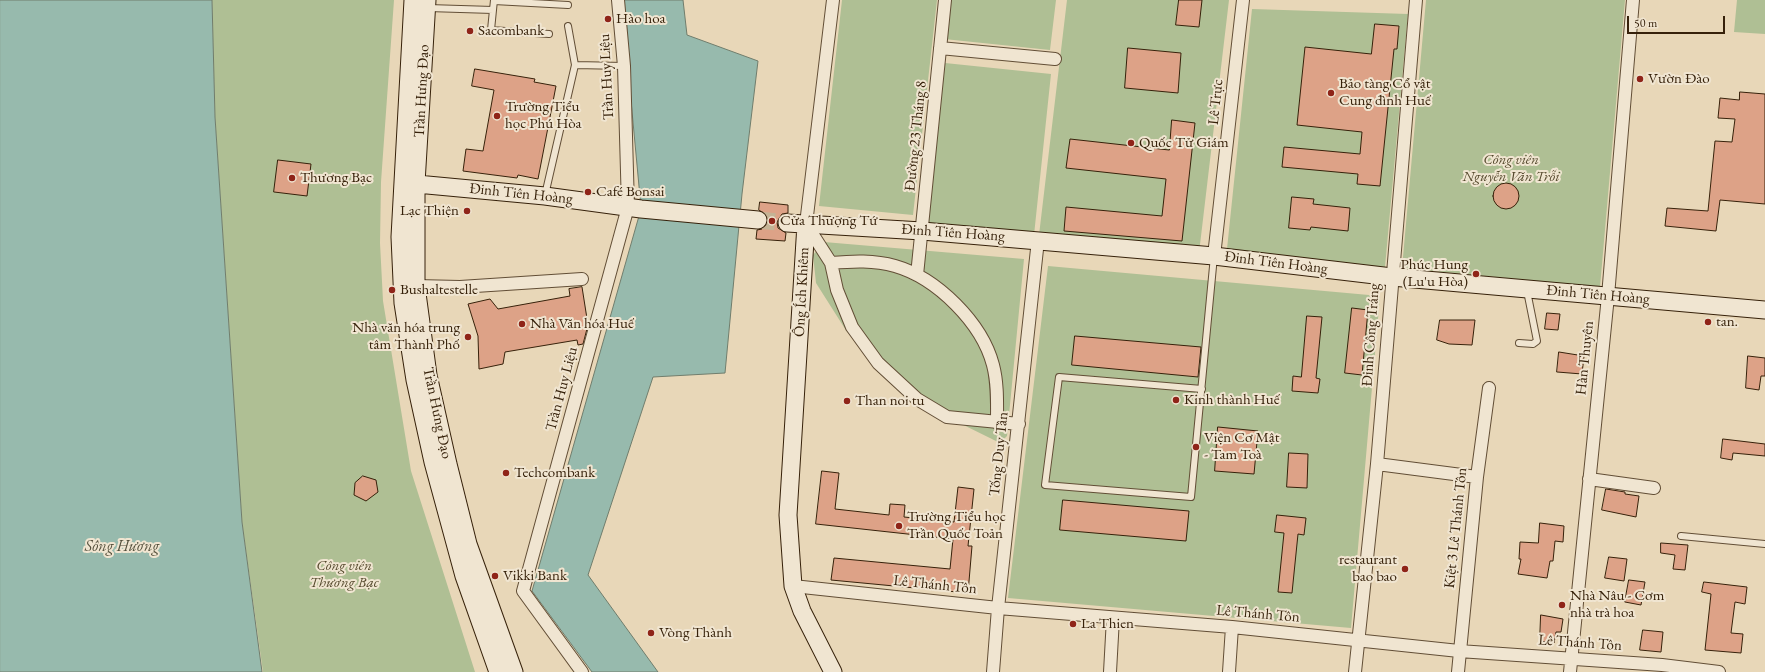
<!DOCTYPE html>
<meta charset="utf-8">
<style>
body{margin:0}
#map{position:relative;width:1765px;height:672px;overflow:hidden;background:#e8d7b8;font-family:"EB Garamond",serif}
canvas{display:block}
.scale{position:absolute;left:1627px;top:16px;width:98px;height:18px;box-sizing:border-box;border:2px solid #36210a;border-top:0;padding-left:5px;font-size:12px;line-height:14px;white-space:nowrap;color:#36210a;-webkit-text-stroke:3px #f0e5d1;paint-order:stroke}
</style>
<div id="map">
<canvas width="1765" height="672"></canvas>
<div class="scale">50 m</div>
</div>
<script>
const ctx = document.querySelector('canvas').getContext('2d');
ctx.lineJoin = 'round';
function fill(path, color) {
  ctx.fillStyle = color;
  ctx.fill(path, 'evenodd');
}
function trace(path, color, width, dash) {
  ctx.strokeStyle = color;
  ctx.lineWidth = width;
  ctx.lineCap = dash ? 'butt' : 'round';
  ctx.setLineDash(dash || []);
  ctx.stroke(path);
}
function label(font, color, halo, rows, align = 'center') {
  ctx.font = font + ' "EB Garamond",serif';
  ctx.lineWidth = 4;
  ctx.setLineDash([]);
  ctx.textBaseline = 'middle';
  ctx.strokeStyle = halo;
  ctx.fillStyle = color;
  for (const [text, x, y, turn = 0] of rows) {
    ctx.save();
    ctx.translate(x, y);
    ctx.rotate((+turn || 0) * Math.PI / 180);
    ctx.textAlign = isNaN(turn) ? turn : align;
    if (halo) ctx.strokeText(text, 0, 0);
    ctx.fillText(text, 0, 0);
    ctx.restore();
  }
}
fill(new Path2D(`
 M212,0h182l-13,182 -1,61 3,58 28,170 64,201h-212l-21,-150 -27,-405z
 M842,0h95l-24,215 -94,-9z
 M948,0h108l-6,50 -106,-11z
 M1067,0h162l-30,253 -160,-18z
 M1426,0h199l-25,287 -198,-19z
 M1737,0h28v34l-31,-2z
 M1252,9l156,5 -23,253 -158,-18z
 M945,63l106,11 -17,161 -107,-12z
 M824,242l200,17 -17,177 -4,4 -5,2 -71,-35 -62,-64 -18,-11 -31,-49 -3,-28z
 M1048,266l332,30 -29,332 -343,-30z`), '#afbf94');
const water = new Path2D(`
 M0,0h212l3,117 27,405 20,150h-262z
 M622,0h61l4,35 71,26 -16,133 -17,179 -72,4 -65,198 70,97h-66l-60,-81 109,-382z`);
fill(water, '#97baad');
trace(water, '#707d6c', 1);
const building = new Path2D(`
 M1179,0h23l-3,27 -23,-2z
 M1375,24l24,2 -2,23h-3l-14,137 -23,-2 1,-10 -76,-7 2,-20 76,7 2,-22 -65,-7 8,-78 66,7z
 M1128,48l53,5 -3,40 -53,-5z
 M475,69l60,10 -1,3 22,4 -18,93 -20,-4 -1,3 -54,-7 3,-22 17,2 11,-61 -22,-4z
 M1740,92l25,2v110l-45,-4 -4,31 -51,-5 2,-18 41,3 7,-70 17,1 3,-23 -17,-1 2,-20 19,2z
 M1172,120l23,3 -13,118 -118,-10 2,-24 96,9 4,-37 -100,-11 4,-29 99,11z
 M278,160l33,4 -4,32 -33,-4z
 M1493 196a13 13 0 1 1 26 0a13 13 0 1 1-26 0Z
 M1292,197l22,2 -1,5 37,4 -2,23 -37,-4 -1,3 -21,-2z
 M760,202l28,3v8l-6,1 -5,8 1,6 8,5 -1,8 -29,-2 1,-9 5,-1 6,-8 -1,-5 -8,-6z
 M582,287l6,38 -5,19 -5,1 -1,-5 -72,12 -2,12 -24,5 -1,-33 -10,-32 22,-5 8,10 72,-13 -1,-7z
 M1352,308l16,2 -6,65 -17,-2z
 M1547,313l13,1 -2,16 -13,-1z
 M1307,316l15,1 -6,61 4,1 -2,14 -26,-2 1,-15 8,1z
 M1440,320h35l-3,25 -23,-1 -12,-4z
 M1075,336l126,11 -3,30 -126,-12z
 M1559,352l25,4 -2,18 -25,-2z
 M1748,356l17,2v18h-4l-2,14 -13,-2z
 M1218,427l40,4 -4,43 -39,-3z
 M1723,439l42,5v12l-32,-3 -1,7 -11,-2z
 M1289,453l19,1 -1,34 -20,-1z
 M822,471l17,2 -4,36 54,6 1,-11 15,1 -1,12 50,5 4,-35 16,2 -6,57h4l-4,47 -137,-13 3,-22 116,11 3,-30 -137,-15z
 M363,476l13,4 2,12 -12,9 -12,-6 1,-12z
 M1606,489l19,3v2l14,2 -3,21 -34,-7z
 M1063,500l126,11 -3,30 -126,-11z
 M1277,515l29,3 -2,17 -6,-1 -6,59 -14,-1 6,-59 -9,-1z
 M1540,523l24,3 -1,16 -8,-1 -2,20h-3l-3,17 -29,-4 3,-15h-2l1,-17 18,1z
 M1661,543l27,2 -3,25 -12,-1 2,-14 -14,-2z
 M1609,557l18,2 -3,22 -19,-3z
 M1629,580l16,2 -4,23 -16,-3z
 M1704,582l43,5 -2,17 -10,-2 -4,31 12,1 -2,19 -36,-3 6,-56 -9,-2z
 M1541,615l22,4 -2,13h-5l-2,11 -14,-2z
 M1643,630l20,2 -2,20 -21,-2z`);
fill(building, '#dda287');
trace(building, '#36210a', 1);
trace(new Path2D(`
 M758,220l29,3`), '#c4b395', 17, [17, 8]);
const lane = new Path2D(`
 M494,0l-3,30 58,4
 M494,1l74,4
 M428,8l65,2
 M575,65l49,1
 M545,195l30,-130 -7,-39
 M1519,343l14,1 4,-3 -10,-50
 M1202,389l-143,-12 -14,108 146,12 23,-241
 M1681,536l84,8`);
const street = new Path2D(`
 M833,0l-27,224 25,39 6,27 15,37 26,36 39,36 30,18 72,7
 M940,48l115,11
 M1214,256l29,-256
 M831,263c22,-2 43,-3 64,3 42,12 87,57 98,99 5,19 4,39 4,58
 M917,275l28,-275
 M416,286l44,1 122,-8
 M1377,464l100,13
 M1589,479l65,9
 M793,586l205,22 234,19 227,24 203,14 57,7
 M582,672l-59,-81 105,-384 -4,-141 -6,-66
 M993,672l5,-64 40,-368
 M1110,672l3,-54
 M1229,672l3,-45
 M1355,672l22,-208 39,-464
 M1458,672l19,-195 12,-89
 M1570,672l38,-376 25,-296`);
const secondary = new Path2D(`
 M413,0l-13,237 3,66 12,77 18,82 31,114 34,96
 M427,0l-11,183v103l12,89 20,89 20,80 46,128
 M406,183l139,13 96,13 117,11
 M787,223l135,8 292,25 178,21 373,33
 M806,224l-18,291 5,71 9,25 31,61`);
trace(lane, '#624e36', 8);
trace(street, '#624e36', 14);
trace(secondary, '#36210a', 19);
trace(lane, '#f0e5d1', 6);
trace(street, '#f0e5d1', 12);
trace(secondary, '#f0e5d1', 17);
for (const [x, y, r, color] of [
 [608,19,4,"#8f2418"],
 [470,31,4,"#8f2418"],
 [1640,79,4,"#8f2418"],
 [1331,93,4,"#8f2418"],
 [497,116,4,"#8f2418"],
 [1131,143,4,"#8f2418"],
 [292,178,4,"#8f2418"],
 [588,192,4,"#8f2418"],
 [467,211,4,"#8f2418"],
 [772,221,4,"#8f2418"],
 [1476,274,4,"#8f2418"],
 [392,290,4,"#8f2418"],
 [1708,322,4,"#8f2418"],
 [522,324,4,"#8f2418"],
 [468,337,4,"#8f2418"],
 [1176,400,4,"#8f2418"],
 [847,401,4,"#8f2418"],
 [1196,447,4,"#8f2418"],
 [506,473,4,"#8f2418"],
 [899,526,4,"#8f2418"],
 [1405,569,4,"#8f2418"],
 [495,576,4,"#8f2418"],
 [1562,605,4,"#8f2418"],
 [1073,624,4,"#8f2418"],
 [651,633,4,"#8f2418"]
]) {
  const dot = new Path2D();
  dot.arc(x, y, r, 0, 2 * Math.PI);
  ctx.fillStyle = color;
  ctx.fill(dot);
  trace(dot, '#f0e5d1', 1.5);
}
label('15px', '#36210a', '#f0e5d1', [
 ["Hào hoa",616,19],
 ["Sacombank",478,31],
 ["Vườn Đào",1648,79],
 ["Bảo tàng Cổ vật",1339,84],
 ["Cung đình Huế",1339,101],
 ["Trường Tiểu",505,107],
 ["học Phú Hòa",505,124],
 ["Quốc Tử Giám",1139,143],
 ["Thương Bạc",300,178],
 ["Café Bonsai",596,192],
 ["Lạc Thiện",459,211,"right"],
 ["Cửa Thượng Tứ",780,221],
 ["Phúc Hung",1468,265,"right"],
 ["(Lu'u Hòa)",1468,282,"right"],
 ["Bushaltestelle",400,290],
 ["tan.",1716,322],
 ["Nhà Văn hóa Huế",530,324],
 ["Nhà văn hóa trung",460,328,"right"],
 ["tâm Thành Phố",460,345,"right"],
 ["Kinh thành Huế",1184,400],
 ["Than noi tu",855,401],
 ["Viện Cơ Mật",1204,438],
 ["- Tam Toà",1204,455],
 ["Techcombank",514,473],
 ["Trường Tiểu học",907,517],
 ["Trần Quốc Toản",907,534],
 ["restaurant",1397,560,"right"],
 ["bao bao",1397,577,"right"],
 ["Vikki Bank",503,576],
 ["Nhà Nâu - Cơm",1570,596],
 ["nhà trà hoa",1570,613],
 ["La Thien",1081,624],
 ["Vòng Thành",659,633]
], 'left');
label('15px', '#36210a', '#f0e5d1', [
 ["Trần Huy Liệu",607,77,-93],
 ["Trần Hưng Đạo",422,91,-87],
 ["Lê Trực",1216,102,-84],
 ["Đường 23 Tháng 8",916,136,-84],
 ["Đinh Tiên Hoàng",521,194,6],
 ["Đinh Tiên Hoàng",953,233,4],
 ["Đinh Tiên Hoàng",1276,263,7],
 ["Ông Ích Khiêm",802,292,-87],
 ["Đinh Tiên Hoàng",1598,295,5],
 ["Đinh Công Tráng",1371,335,-86],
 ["Hàn Thuyên",1585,358,-84],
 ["Trần Huy Liệu",562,389,-75],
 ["Trần Hưng Đạo",437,413,78],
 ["Tống Duy Tân",999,454,-84],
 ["Kiệt 3 Lê Thánh Tôn",1456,528,-84],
 ["Lê Thánh Tôn",935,585,6],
 ["Lê Thánh Tôn",1258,614,5],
 ["Lê Thánh Tôn",1580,643,4]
]);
label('italic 15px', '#54482c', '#f0e5d1', [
 ["Công viên",1511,160],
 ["Nguyễn Văn Trỗi",1511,177],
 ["Công viên",344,566],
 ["Thương Bạc",344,583]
]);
label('italic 16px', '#534f3b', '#f0e5d1', [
 ["Sông Hương",122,547]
]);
</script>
